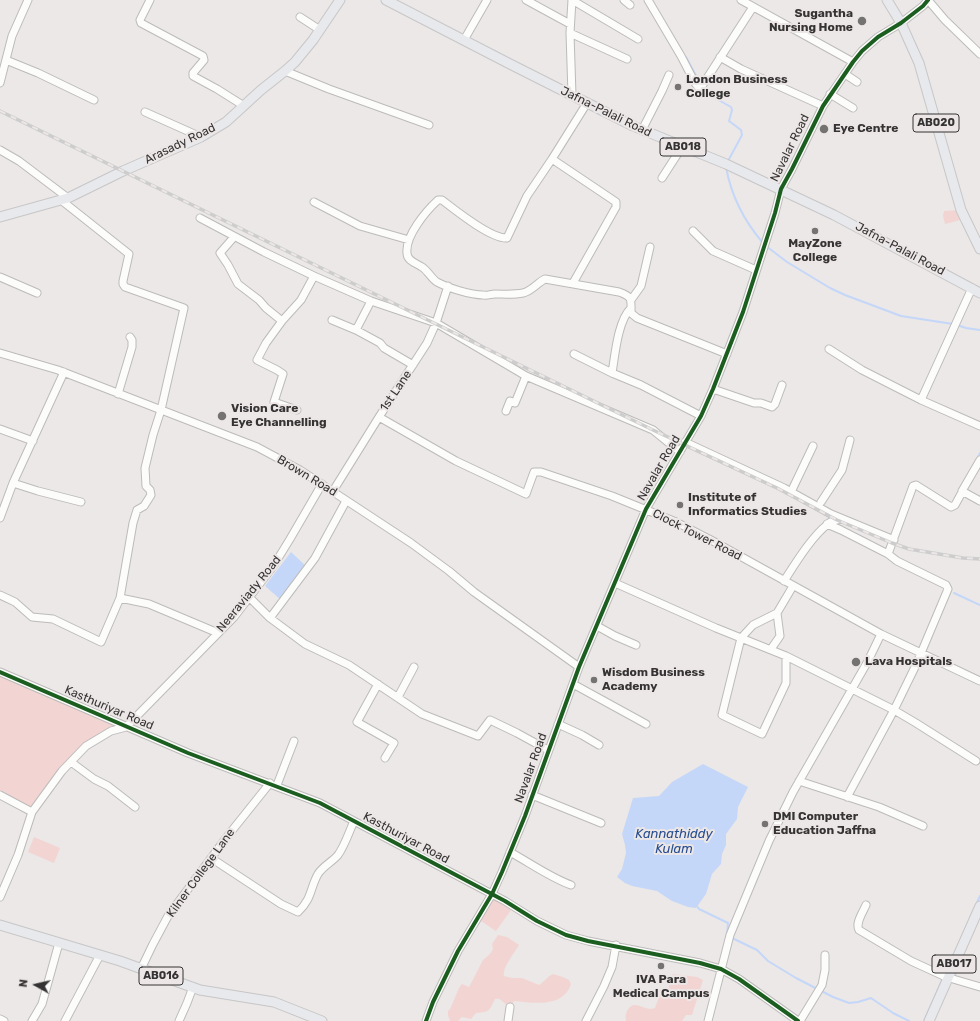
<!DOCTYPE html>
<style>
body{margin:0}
#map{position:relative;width:980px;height:1021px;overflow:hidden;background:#ebe8e7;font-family:Rubik,sans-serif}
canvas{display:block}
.north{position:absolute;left:16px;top:965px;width:40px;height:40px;-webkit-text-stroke:3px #ece7e6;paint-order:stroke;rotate:278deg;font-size:11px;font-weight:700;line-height:16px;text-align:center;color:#353333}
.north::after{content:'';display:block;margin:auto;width:14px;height:18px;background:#353333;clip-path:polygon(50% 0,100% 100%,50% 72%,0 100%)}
</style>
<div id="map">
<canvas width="980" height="1021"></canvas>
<div class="north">N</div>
</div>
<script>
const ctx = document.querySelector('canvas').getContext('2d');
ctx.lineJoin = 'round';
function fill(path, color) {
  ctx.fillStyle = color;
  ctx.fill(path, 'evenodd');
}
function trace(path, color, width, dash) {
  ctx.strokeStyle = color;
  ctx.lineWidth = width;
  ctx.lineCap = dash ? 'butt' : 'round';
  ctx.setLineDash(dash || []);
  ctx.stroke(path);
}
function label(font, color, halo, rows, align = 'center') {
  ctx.font = font + ' Rubik,sans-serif';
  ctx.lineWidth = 4;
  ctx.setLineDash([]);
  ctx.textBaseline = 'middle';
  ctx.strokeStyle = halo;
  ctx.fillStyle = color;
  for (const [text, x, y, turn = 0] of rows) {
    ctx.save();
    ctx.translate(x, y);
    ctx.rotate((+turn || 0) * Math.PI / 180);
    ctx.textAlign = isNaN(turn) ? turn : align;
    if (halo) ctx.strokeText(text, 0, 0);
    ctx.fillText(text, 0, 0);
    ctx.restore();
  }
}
fill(new Path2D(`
 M961,210l3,9 -19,5 -2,-8 1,-5z
 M0,672l126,55 -40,19 -54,66 -32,-17z
 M34,837l26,11 -6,15 -26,-11z
 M492,894l22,12 -18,25 -18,-12z
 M498,935l9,2 12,8c-4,7 -17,23 -15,31l8,2h10l17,7c5,-3 8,-8 14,-11l10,3 6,3 2,4c-8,24 -37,19 -57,17l-4,6c-6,-2 -8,-10 -15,-8 -6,12 -5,13 -19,14l-5,6 -9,-2 -4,4h-8l-2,-6v-4l2,-2 9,-21 3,-4 7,3 14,-27 7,-6 3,-5 -1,-5z
 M673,974l24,3 6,3 -11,35h-6l-4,6h-56c-1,-7 0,-12 7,-16 7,-1 15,6 22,3l5,-14 6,-1 1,-1z`), '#f2d5d2');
fill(new Path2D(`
 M291,552l16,15 -26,33 -16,-14z
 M703,764l45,23 -10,20 -1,12 -11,15v11l-4,9 -1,10 -9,10 -6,20 -10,14 -8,-1 -16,-6 -15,-10 -25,-5 -7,-3 -8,-6 5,-8 4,-16 -1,-8 -3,-11 11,-36 26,-2 13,-14z`), '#c5d7f8');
trace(new Path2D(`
 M686,57l14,26
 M702,89l2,3 27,15 1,3 -3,11 12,9 1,5 -14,26
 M726,167c5,28 19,55 37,76
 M766,246l21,16 43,26 15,7 56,21 52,8
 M957,325l9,3 14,2
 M977,459l3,-6
 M954,593l26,12
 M696,905l3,4 29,14 -1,12
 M976,905l4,-9
 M732,938l25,12 11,11 28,17 37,19 16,6 9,-1 13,-4 22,15 16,8
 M924,1021l19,-43`), '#c5d7f8', 2);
const minor = new Path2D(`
 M150,0l-10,20 1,3 62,33 1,4 -11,13v3l24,13 27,17
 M526,0l44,24
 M572,0l-2,33 2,62
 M572,0l66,39
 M624,0l6,5
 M648,0l33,56 14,27 5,6 53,-82
 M741,0l112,62
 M928,0l17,20 35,34
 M300,17l20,13
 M570,33l57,26
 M464,40l23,-40
 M720,57l21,12 82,37
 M6,60l32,13 56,27
 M285,71l44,18 100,36
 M845,74l12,8
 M0,83l12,-47 16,-36
 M830,94l23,14
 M145,112l56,25
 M642,130l20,-39 7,-16
 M0,150l19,11 49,37
 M552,159l-25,37 -20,42c-16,1 -52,-28 -65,-38h-4c-12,11 -33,36 -31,53 0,8 9,10 15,14 6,4 10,12 15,15 11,6 34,13 46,13 4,1 8,-1 12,-1 9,0 18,1 28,-1 9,-2 14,-10 22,-14l74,13c14,5 12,7 12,21l6,5 90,36
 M662,178l20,-31
 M314,202l46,24 49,14
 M200,218l64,34 50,24 57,25 65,22 90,53 127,54 27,22
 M693,231l20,20 43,19
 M234,237l-14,16 8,12 10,19 21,16 7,8 16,13 19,-21 13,-24
 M0,277l37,16
 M573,283l43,-76v-5l-64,-43 35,-56
 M972,288l-51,112 59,26
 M631,300l10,-14 9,-39
 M332,320l24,10 24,13 4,5 29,17
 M282,321l-16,22 -9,17 20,10 6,4 -9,28 23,8
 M356,330l15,-29
 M829,349l33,21 59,30
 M0,353l58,17 168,65 31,12 43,23 111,73 38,28 25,21 105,75
 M574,354l38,19c3,-18 6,-53 19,-65
 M612,373l29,12 60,31
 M713,389l41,14h7l11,4 3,-3 7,-19
 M118,394l14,-47v-7l-2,-3
 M506,411l4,-10 5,2 11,-27
 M379,417l77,44 70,33 8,-22h7l71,24 64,26 35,18 170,94 99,47
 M0,429l33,12
 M685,442l99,46 47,26 63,26
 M980,460l-18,31 18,10
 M13,483l25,8 43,11
 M333,491l46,-74 48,-74 9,-20 12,-37
 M791,492l22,-46
 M821,502l21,-32 8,-30
 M0,518l13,-35 51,-111
 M827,524l14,6 47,24 9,7 49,24 2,4 -32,76 -22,45 -47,87
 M888,554l25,-68 3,-1 35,22 4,-2 6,-11
 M784,581c11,-17 28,-45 44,-57 4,-4 9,-4 14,-5
 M615,583l101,45 70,28 108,54 22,13 60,38
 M0,595l15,7 17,15 21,2 48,23 19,-44 13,-75 4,-13 7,-4 7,-11 -1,-5 -4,-4 -1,-18 8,-33 8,-25 23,-102 -59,-21 -2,-3v-3l6,-27 -68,-54
 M249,597l21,21 35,26 44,21 73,49 56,22 12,-16 27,13 31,17
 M120,598l29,6 69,29
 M270,618l45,-60 31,-57
 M597,626l18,10 21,9
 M771,649l9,-13 -3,-23
 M786,656v27l-24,51 -40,-19 19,-77 12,-13 24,-12 16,-27
 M0,672l188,81 132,50 185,98 32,20 29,14 22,6 112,22 21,6 18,10 59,42
 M378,684l-21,38 37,21 -9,15
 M573,684l73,40
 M398,697l16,-30
 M558,724l24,11 17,10
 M71,762l23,17 14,7 27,21
 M799,781l80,26 44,19
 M277,785l17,-44
 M0,795l32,17
 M532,795l69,28
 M510,852c20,11 41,26 61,33
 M211,858l70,46 17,8c14,-13 12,-24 20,-38 5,-8 14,-12 20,-19 7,-10 11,-23 16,-34
 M0,897l18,-42 14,-43 30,-41 24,-25 25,-15 15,-4 108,-110 40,-52 16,-26 32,-55
 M866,905c-3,7 -11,18 -7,25l52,31 37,17
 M141,969l12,-25 15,-28 58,-78 44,-55
 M953,979l27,8
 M0,1019l4,2
 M32,1021l10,-17 17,-61
 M65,1021l35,-66
 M179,1021l8,-18 6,-16
 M426,1021l7,-19 25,-51 34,-57 10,-22 23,-56 54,-149 67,-158 55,-93 12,-27 30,-77 32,-99 6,-24 11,-20 31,-63 30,-44 9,-11 16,-14 23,-14 22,-17 5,-6
 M508,1021l2,-14
 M586,1021l18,-35 8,-19 4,-22
 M708,1021l22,-86 39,-94 24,-49 75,-131 13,-27
 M800,1021l22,-36 3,-15v-15`);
const major = new Path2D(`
 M386,0l124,64 123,62 93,38 108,51 146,78
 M887,0l14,23 18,40 42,147 19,39
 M0,217l68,-19 55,-27 78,-34 25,-15 35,-32 24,-19 10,-9 18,-22 27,-40
 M0,925l120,36 80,29 74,12 48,19
 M929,1021l51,-115`);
trace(minor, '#bdbbba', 9);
trace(major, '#c8c6c6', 11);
trace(minor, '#fcfcfb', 7);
trace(major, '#e7e9ed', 9);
const rail = new Path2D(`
 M0,111l653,319 124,58 60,32 55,23 17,6 54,9 17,1`);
trace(rail, '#cecdcd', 3.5);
trace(rail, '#ece7e6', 2, [6]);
trace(new Path2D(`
 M0,672l188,81 132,50 185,98 32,20 29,14 22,6 112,22 21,6 18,10 59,42
 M426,1021l7,-19 25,-51 34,-57 10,-22 23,-56 54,-149 67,-158 55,-93 12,-27 30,-77 32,-99 6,-24 11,-20 31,-63 30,-44 9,-11 16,-14 23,-14 22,-17 5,-6`), '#1b5e20', 4);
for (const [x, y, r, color] of [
 [862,21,5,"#757272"],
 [678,87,4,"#757272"],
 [824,129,5,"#757272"],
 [815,231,4,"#757272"],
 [222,416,5,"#757272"],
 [680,505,4,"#757272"],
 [856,662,5,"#757272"],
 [594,680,4,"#757272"],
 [765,824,4,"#757272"],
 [661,966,4,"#757272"]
]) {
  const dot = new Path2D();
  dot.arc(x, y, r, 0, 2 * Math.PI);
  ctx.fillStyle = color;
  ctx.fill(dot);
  trace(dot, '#ece7e6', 1.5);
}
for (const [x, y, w] of [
 [936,123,46],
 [683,147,46],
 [954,964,44],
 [161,976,44]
]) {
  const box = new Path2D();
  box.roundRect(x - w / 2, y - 9, w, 18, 3);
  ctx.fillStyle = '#ece7e6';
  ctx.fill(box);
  trace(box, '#353333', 1);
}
label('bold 11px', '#353333', null, [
 ["AB020",936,123],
 ["AB018",683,147],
 ["AB017",954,964],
 ["AB016",161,976]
]);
label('bold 12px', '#353333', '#ece7e6', [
 ["Sugantha",853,14,"right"],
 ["Nursing Home",853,28,"right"],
 ["London Business",686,80],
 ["College",686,94],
 ["Eye Centre",833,129],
 ["MayZone",815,244,"center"],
 ["College",815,258,"center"],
 ["Vision Care",231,409],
 ["Eye Channelling",231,423],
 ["Institute of",688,498],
 ["Informatics Studies",688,512],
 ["Lava Hospitals",865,662],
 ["Wisdom Business",602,673],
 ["Academy",602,687],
 ["DMI Computer",773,817],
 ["Education Jaffna",773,831],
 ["IVA Para",661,980,"center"],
 ["Medical Campus",661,994,"center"]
], 'left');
label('12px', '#353333', '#ece7e6', [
 ["Jafna-Palali Road",606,112,26],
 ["Arasady Road",180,144,-26],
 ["Navalar Road",790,148,-64],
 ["Jafna-Palali Road",900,249,28],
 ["1st Lane",396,391,-56],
 ["Navalar Road",659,468,-60],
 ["Brown Road",307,476,31],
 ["Clock Tower Road",697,535,27],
 ["Neeraviady Road",249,594,-51],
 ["Kasthuriyar Road",109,708,23],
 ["Navalar Road",531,768,-70],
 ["Kasthuriyar Road",406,838,28],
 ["Kilner College Lane",201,873,-54]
]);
label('italic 13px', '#274d91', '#ece7e6', [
 ["Kannathiddy",674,834],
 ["Kulam",674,849]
]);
</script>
